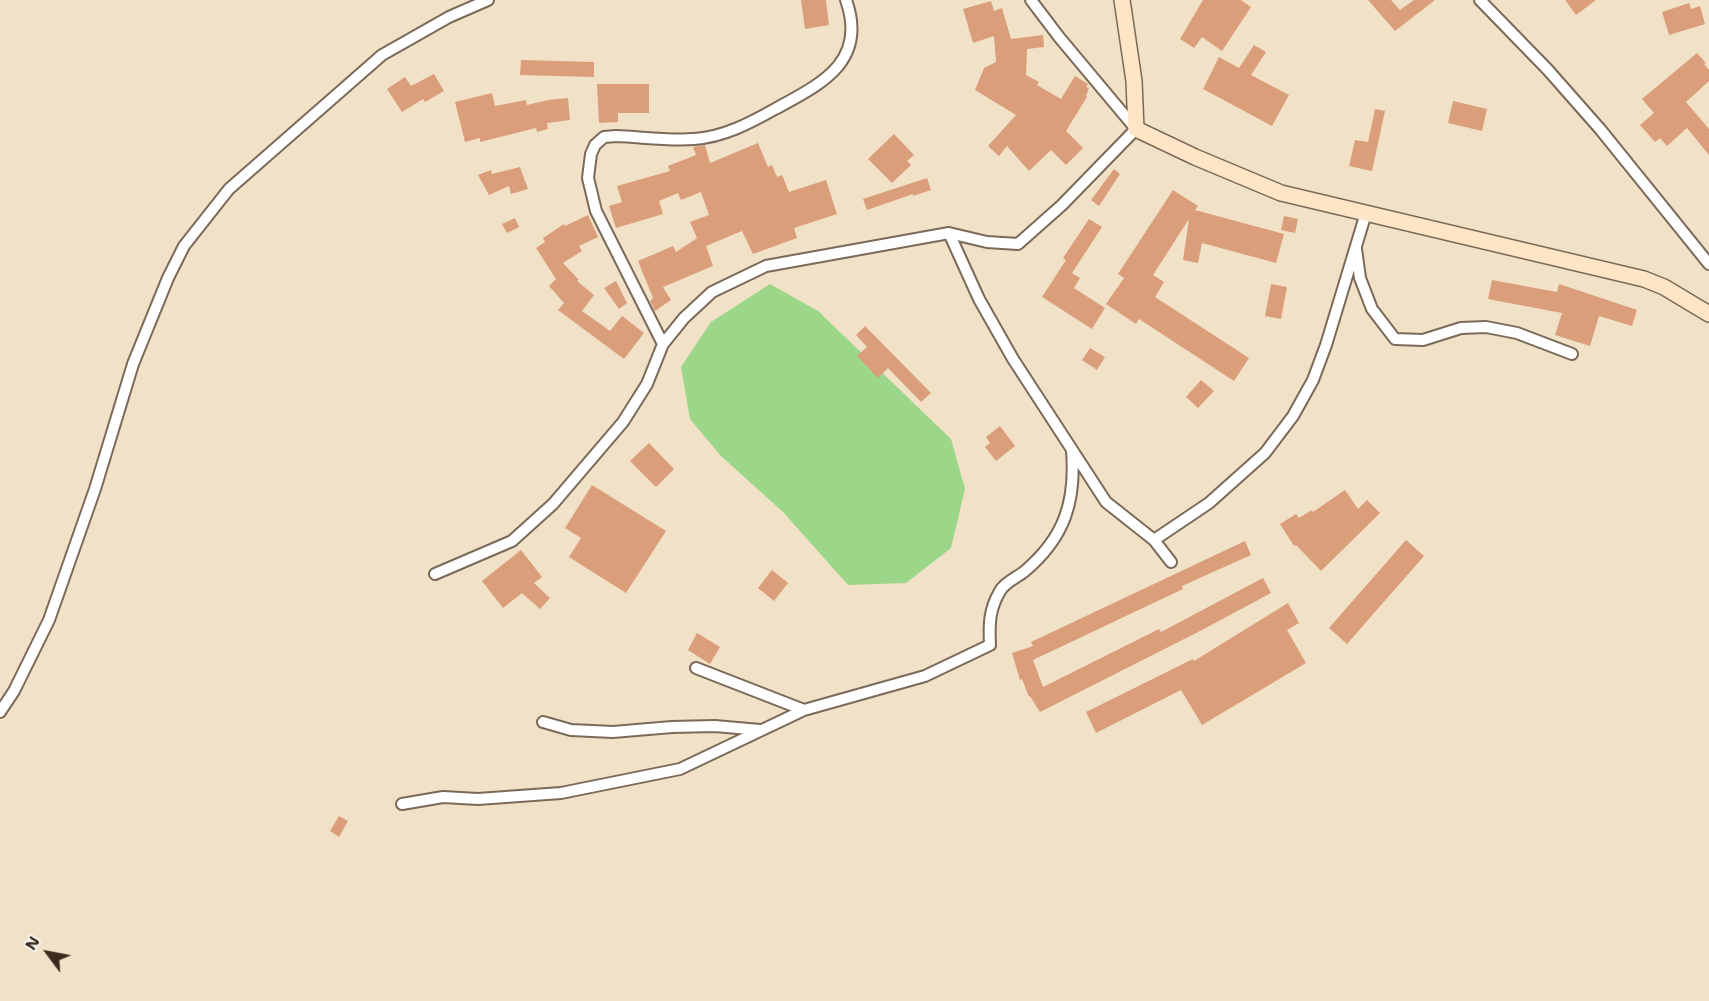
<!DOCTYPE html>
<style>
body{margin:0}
#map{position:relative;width:1709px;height:1001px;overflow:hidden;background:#f1e1c6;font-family:"Shantell Sans",sans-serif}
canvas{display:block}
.north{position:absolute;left:18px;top:923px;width:60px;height:60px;-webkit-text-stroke:4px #f6f6f2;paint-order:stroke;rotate:302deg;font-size:16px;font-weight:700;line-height:24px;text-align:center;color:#3b2a1e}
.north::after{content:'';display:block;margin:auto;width:21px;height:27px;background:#3b2a1e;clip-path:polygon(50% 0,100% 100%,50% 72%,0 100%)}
</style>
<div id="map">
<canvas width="1709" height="1001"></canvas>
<div class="north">N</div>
</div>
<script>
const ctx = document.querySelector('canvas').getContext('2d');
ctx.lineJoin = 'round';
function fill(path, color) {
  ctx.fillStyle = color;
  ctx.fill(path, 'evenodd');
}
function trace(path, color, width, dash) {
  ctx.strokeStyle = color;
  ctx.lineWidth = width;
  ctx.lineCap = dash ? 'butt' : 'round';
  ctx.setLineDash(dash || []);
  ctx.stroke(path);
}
fill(new Path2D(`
 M770,284l48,27 133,128 14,50 -14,59 -45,35 -58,2 -65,-73 -62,-56 -31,-37 -9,-52 30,-45z`), '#9cd689');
fill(new Path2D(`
 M801,0h25l3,25 -24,4z
 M1203,0h38l10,7 -29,44 -20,-14 -8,11 -14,-9z
 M1368,0h23l9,10 14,-10h21l-40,31z
 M1565,0h31l-20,15z
 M991,1l3,10 8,-3 9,31 32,-4 1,12 -17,2 -1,26 13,7 -2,3 24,14 14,-23 13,8 -2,3 3,1 -3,8 1,1 -21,34 17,17 -17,17 -15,-15 -22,21 -22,-25 -8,10 -11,-10 28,-31 -41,-25 9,-22 12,-6 -2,-26 -21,7 -10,-34z
 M1689,3l2,6 9,-3 5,18 -36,11 -7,-23z
 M1254,45l12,7 -15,23 38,20 -17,31 -69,-37 16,-32 20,11z
 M1697,53l9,10 -2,1 5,6v11l-23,21 23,27v26l-22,-27 -20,18 -7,-8 -5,4 -15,-17 14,-12 -12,-14z
 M521,60l73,2v15l-74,-2z
 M434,74l10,17 -19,11 -2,-3 -21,13 -15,-23 18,-12 6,9z
 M597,84h52v29h-31v9l-19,1z
 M492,93l3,13 31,-6 1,5 21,-5 20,-2 2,22 -23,3 1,6 -11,3 -1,-4 -56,14v-4l-15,4 -10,-40z
 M1453,101l34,8 -5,22 -34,-8z
 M1375,109l10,2 -13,60 -23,-5 6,-26 13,2z
 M894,134l20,21 -7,6 4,4 -19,18 -24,-24z
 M758,143l10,24 4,-2 5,12 5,-2 7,17 37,-12 11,34 -43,14 3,10 -44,16 -11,-23 -36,15 7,20 -50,21 8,13 -16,11 -5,-10 3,-3 -15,-37 35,-15 3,6 21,-14 -7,-16 19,-7 -8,-23 -20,8 -3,-7 -19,8 4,13 -47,14 -7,-22 13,-4 -5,-16 53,-15 -2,-5 28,-11 -3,-8 12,-2 5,18z
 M520,167l8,22 -17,5 -2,-8 -20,9 -11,-20 13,-5 1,4z
 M1114,169l6,5 -21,32 -8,-6z
 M927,178l4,12 -18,6v-2l-46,16 -4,-11z
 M1173,190l25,16 -3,4 89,24 -8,29 -74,-20 -4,20 -15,-3 6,-41 -36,56 11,7 -9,15 94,61 -15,23 -95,-62 -3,5 -30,-20 18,-26 -6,-4z
 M588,215l10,22 -19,9 3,5 -19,12 16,17 -2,1 17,14 -12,16 28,20 12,-15 22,17 -20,26 -66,-49 6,-7 -15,-17 7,-7 -20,-31 9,-6 -2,-4 21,-14 1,2z
 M1284,216l14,3 -3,14 -14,-3z
 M515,218l4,9 -12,6 -5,-9z
 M1089,219l13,8 -30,46 8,5 -6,10 31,20 -13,21 -50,-32 24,-37 -3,-2z
 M1492,280l65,12 2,-8 78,26 -5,16 -33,-10 -9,30 -35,-11 7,-22 -74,-14z
 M616,281l11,22 -8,6 -15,-21z
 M1271,284l16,3 -6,32 -16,-3z
 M865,326l66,67 -10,9 -33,-34 -10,10 -21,-22 10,-9 -11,-12z
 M1090,348l15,9 -8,13 -15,-10z
 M1201,380l13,11 -16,17 -12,-11z
 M1000,426l15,20 -19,15 -11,-14 5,-4 -4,-6z
 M649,443l25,26 -18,18 -26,-26z
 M592,485l74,46 -40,62 -57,-36 12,-19 -16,-10z
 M1345,490l13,19 9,-9 13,13 -59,58 -25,-26 -2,1 -14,-22 16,-10 3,4 13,-8 1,2z
 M1406,540l18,16 -77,88 -18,-16z
 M1245,541l6,14 -69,31 1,3 -150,71 10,27 116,-58 2,3 102,-54 8,15 -69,37 -162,82 -10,-16 -1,1 -7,-18 -2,1 -8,-27 21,-7 -2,-4z
 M521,550l21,27 -8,6 16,15 -10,11 -18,-16 -19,15 -21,-27z
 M772,570l16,13 -14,18 -16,-13z
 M1288,603l11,20 -12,7 19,33 -104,62 -21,-35 -85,43 -10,-21 107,-53 1,2z
 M697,633l23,14 -10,17 -22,-14z
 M339,816l9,5 -9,16 -9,-6z`), '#da9e7b');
const street = new Path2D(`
 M1480,0l68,70 52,59 109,135
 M949,233l30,66 34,60 93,143 48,38 17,22
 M1356,249l4,29 12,31 23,30 28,1 38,-12 25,-1 31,6 55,21
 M663,344l-67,-133 -8,-33 3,-24 4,-9 9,-8 12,-1c26,1 52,5 78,3 30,-2 56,-16 81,-30 46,-25 93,-47 71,-109
 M1154,540l55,-37 56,-50 28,-37 20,-36 13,-35 40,-132
 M435,574l77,-33 41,-37 70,-82 24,-38 16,-40 21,-26 28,-26 54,-26 183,-33 38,9 31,2 44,-39 74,-76 -77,-92 -28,-37
 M696,668l108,42 121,-34 65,-31c-1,-21 -1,-35 10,-54 5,-9 18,-14 25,-20 40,-34 51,-70 47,-120
 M0,712l14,-21 35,-71 46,-131 38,-125 35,-86 16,-32 45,-57 153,-134 67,-38 39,-17
 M543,722l28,8 42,2 59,-5 43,-1 45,4
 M402,804l41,-7 35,2 83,-6 119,-24 124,-59`);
const secondary = new Path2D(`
 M1122,0l12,81 2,48 59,28 86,36 363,86 20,8 45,27`);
trace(street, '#7b6a59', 14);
trace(secondary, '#7b6a59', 18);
trace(street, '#fff', 10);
trace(secondary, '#fde5c5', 15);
</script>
